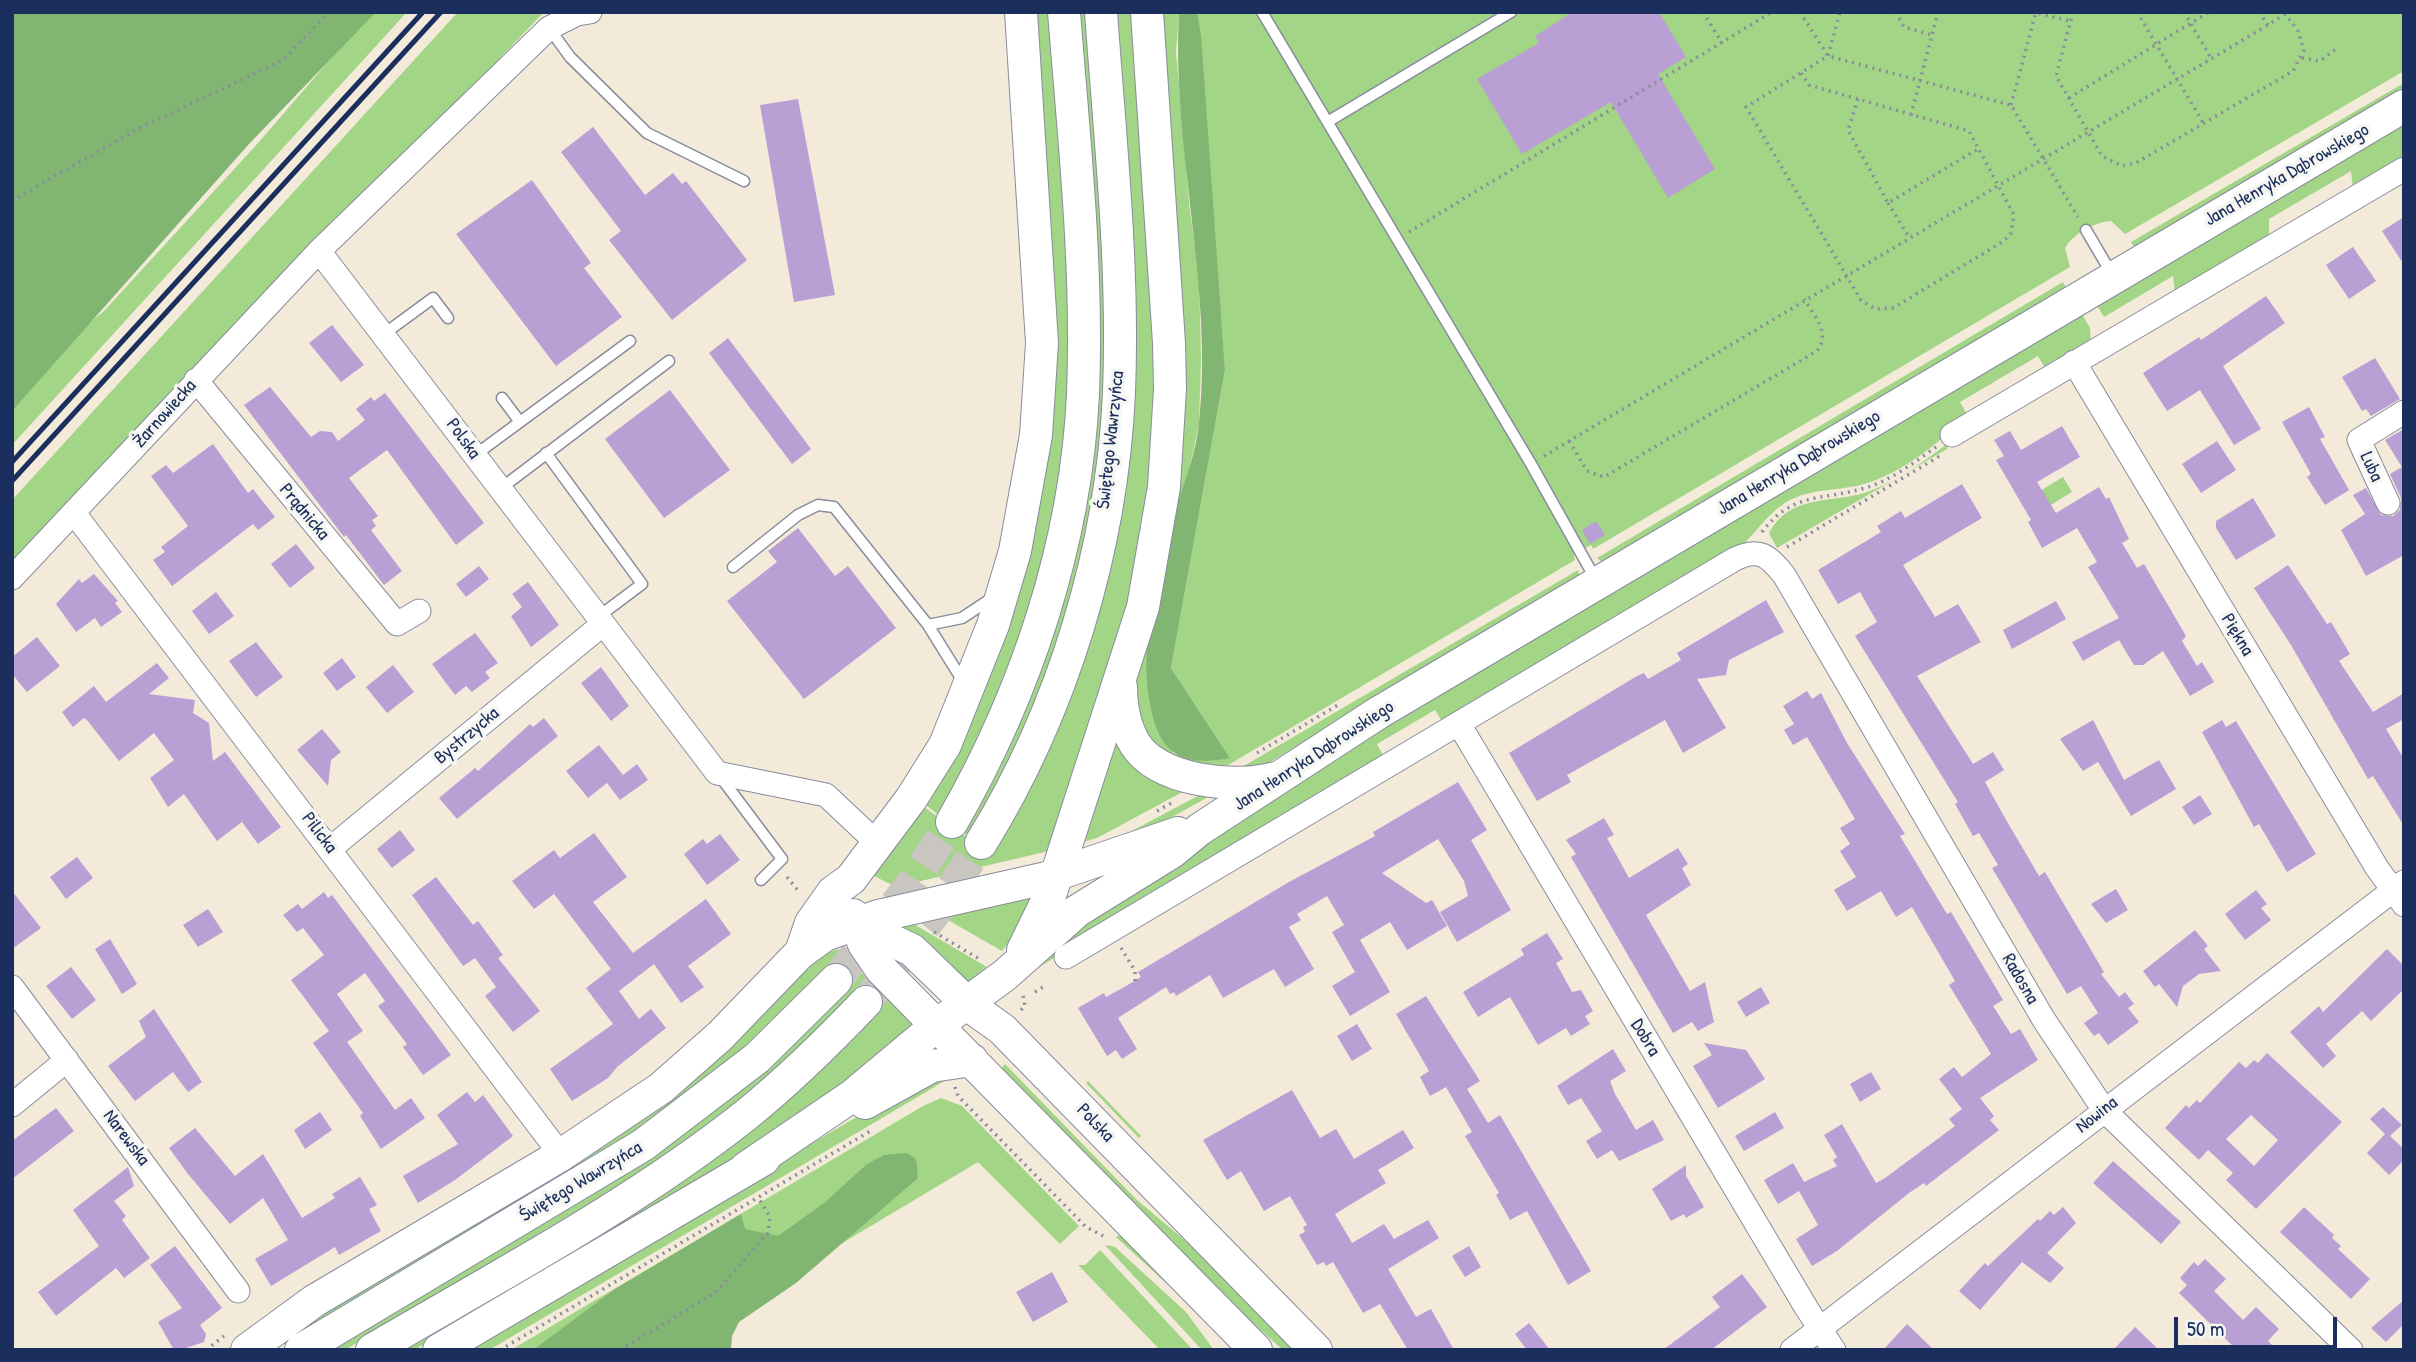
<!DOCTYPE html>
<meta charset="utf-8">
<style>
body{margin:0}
#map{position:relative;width:2416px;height:1362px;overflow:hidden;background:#f4eada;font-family:"Patrick Hand",sans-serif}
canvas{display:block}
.frame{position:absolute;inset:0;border:14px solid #1b2f5e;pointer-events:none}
.scale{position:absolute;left:2174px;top:1317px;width:163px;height:32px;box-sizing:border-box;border:4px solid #1b2f5e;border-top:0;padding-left:9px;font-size:21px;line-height:24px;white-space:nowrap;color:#1b2f5e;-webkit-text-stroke:5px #f6f6f2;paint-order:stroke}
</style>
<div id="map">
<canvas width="2416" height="1362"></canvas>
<div class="frame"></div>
<div class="scale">50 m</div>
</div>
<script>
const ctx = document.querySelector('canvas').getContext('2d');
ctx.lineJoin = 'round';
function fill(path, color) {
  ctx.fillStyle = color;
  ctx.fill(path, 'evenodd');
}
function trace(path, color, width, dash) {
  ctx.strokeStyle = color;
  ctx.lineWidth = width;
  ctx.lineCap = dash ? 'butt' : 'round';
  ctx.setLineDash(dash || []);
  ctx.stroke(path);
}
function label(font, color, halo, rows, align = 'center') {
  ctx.font = font + ' "Patrick Hand",sans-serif';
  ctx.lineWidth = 7;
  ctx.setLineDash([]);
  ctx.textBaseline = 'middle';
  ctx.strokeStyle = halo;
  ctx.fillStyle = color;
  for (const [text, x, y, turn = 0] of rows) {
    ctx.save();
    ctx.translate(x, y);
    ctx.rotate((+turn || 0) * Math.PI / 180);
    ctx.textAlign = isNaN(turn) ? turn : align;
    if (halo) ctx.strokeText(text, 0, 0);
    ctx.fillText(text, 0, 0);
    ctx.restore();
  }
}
fill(new Path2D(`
 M371,12h36l-395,433v-60l92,-74 155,-169z
 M458,12h86l-532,555v-67z
 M1032,12h20l15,202 3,187 -21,144 -44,142 -65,129 -17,-13 102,-244z
 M1078,12h10c9,120 20,241 19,361 -2,94 -22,193 -53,281 -23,64 -53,123 -84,183l-8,-5 107,-265z
 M1114,12h21l23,334 -4,116 -18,123 -83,265 -149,35 -14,-1 -18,-9 52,-68 65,46 111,-256z
 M1159,12h20l-3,40 13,151 10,76 2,80 -2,65 -15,69 -15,36z
 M1197,12h1207v59l-279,163 -14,-13c-17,1 -38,13 -46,27l5,19 -477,282 -2,-4 -17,10 1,5 -362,214 -61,-24 -21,-55 14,-52c4,41 4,78 29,111l56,4 -59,-90 54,-298z
 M2404,83v9l-269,158 -4,-8z
 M2404,120v39l-51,30 -2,-18 -82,48v19l-94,56 -2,-18 -69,41 -9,-15z
 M2063,282l4,8 -463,274 -7,-6z
 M2080,311l10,17 1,15 -45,27 -8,-14 -78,46 8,14c-29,26 -65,57 -104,68 -24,7 -51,4 -74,16 -22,12 -34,33 -51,49l-294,177 -10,-16 -58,34 9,17 -352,209 -6,-3 41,-39 332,-215z
 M1948,443l-1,6 -170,99 -8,-15c20,-38 60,-30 95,-40 29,-9 61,-32 84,-50z
 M2063,477l9,15 -28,17 -9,-15z
 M1578,570l2,8 -315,187 -28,5z
 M1118,734l70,55 -91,49 -14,4z
 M1207,791h12l-65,36 -39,13z
 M1034,895l-19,39 -13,17 -61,-35z
 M910,922l77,45 -20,16 -41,-43 -27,-14z
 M838,949l79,78 -110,88 -393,235h-15l64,-38 310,-237 -109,83 -319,192h-19l221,-131 229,-195 -119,96 -383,230 -12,-6 453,-287 107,-102z
 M1005,1064l132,136 64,54 96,96h-14l-52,-46 -230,-235z
 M948,1079l-459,271h-25l448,-266z
 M1088,1081l53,55 -2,2 -53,-55z
 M941,1098l21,8 117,120 -19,18 -82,-82 -278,166 20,22h-209l412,-244z
 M1119,1235h4l68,71 -75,-69z
 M1105,1245l10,2 71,65 28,38h-12z
 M1100,1250l93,100h-33l-82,-85h7z`), '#a2d585');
fill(new Path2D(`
 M12,12h364l-127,132 -237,267z
 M1179,12h18l4,23 24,335 -54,298 59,90c-38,7 -66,3 -77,-41 -16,-60 -1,-128 16,-187 10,-36 26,-69 30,-107 15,-136 -28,-275 -20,-411z
 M907,1153l9,6 2,19 -122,105 -57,39 -7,14 -1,14h-198l82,-61 126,-75 4,15 33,7 46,-33 43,-39 17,-9z`), '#81b672');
fill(new Path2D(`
 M1573,12h86l27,45 -28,17 57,95 -47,29 -57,-96 -89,52 -45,-75 62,-36 -4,-7z
 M798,99l37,196 -41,7 -34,-197z
 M593,127l52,68 28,-22 9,11 4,-3 61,79 -75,60 -63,-80 12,-9 -60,-79z
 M532,180l59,83 -7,5 38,49 -66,49 -100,-132z
 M2404,217v48l-22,-34z
 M2353,247l23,34 -27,18 -23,-34z
 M2266,296l19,27 -62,43 38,63 -27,16 -34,-55 -33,21 -24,-38 56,-36 2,3z
 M332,325l32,40 -23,17 -32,-39z
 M728,338l83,111 -19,15 -83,-111z
 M2375,358l25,41 -29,17 -5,-7 -4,2 -20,-34z
 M270,387l41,50 9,-6 12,1 6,9 27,-21 -9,-11 15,-12 3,4 11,-8 99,130 -28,22 -69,-95 -38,28 29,38 -6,4 4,6 -5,4 31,41 -18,14 -38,-50 -2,2 -100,-132z
 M670,390l60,80 -66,48 -59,-79z
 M2309,407l16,30 -5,2 29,51 -24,15 -18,-28 4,-3 -29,-52z
 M2062,426l18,31 -43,25 19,31 43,-26 7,12 3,-2 20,42 -7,4 15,25 7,-4 42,72 -4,5 15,25 5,-4 12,20 -24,14 -27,-45 -20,14h-9l-15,-25 -36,21 -11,-19 47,-24 -31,-51 9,-5 -20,-34 -35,20 -14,-26 3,-2 -35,-60 8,-4 -10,-16 16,-9 11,19z
 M2404,429v126l-38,21 -25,-46 24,-16 -12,-19 13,-7 15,27 12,1 7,-6 1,-12 -11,-24 12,-7 -17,-27z
 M2217,441l19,29 -35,23 -19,-29z
 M213,444l35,49 5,-4 22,28 -17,13 -5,-6 -81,62 -19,-26 12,-8 -4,-5 27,-21 -37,-50 15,-11 7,8z
 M1962,484l20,34 -79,47 32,52 23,-13 23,38 -64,34 56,88 20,-12 11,18 -19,12 20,36 34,58 6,-4 59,100 -3,2 18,23 6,-5 9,12 -6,4 11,14 -31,23 -9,-12 -5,3 -10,-13 14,-10 -17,-27 -14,8 -75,-126 6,-3 -19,-32 -6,3 -18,-32 3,-2 -103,-166 22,-14 -17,-30 -22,12 -20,-34 63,-38 -4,-6 24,-15 4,7z
 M2253,498l23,38 -40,24 -20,-32v-7z
 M1596,521l9,14 -15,9 -8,-14z
 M798,528l37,48 13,-10 48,62 -92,71 -77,-98 50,-39 -9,-11z
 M296,544l19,24 -25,20 -19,-24z
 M2288,565l39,59 4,-2 19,32 -11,7 34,51 31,-19v26l-18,10 18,30v67l-31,-50 -5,3 -77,-134 -37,-57z
 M479,566l10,13 -23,18 -10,-13z
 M94,574l24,27 -3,2 7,9 -21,15 -6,-9 -19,14 -20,-28 23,-25 3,4z
 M528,582l31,43 -28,22 -20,-31 11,-9 -10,-13z
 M216,592l18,24 -25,18 -17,-23z
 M1766,600l18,32 -55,28 -3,15 -29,4 29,49 -43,25 -18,-33 -98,55 4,7 -34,19 -28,-48 128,-77 7,-3 4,6 33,-19 -4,-7z
 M2056,601l10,18 -54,30 -9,-19z
 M475,633l23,30 -13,9 5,6 -18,14 -6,-6 -11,9 -23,-31z
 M37,637l23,29 -33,26 -15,-18v-17z
 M256,642l27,35 -27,20 -27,-36z
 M342,658l14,19 -19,14 -14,-18z
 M157,663l12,15 -20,16 46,6 -2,13 16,10 4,38 12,-9 56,75 -23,17 -16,-22 -25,19 -33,-47 -16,13 -18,-29 24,-18 -20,-27 -35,28 -32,-41 -3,-2 -11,9 -11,-15 32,-26 12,16z
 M393,665l21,27 -27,21 -21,-26z
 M601,667l28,39 -18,15 -30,-38z
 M1807,691l5,8 9,-6 26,50 58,91 -5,2 47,78 4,-2 52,88 -10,6 18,28 9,-5 18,31 -58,38 14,18 -4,4 9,10 -73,56 -2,-3 -15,10 -72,58 -25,15 -16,-27 22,-14 -19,-34 -21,13 -14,-24 29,-17 11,19 33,-16 -4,-6 4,-3 -13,-22 18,-11 34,59 9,-5 70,-52 -6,-7 13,-10 -23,-30 15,-12 8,10 29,-23 -42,-69 6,-4 -43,-74 -16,10 -15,-26 -34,20 -13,-21 22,-13 -16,-26 10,-7 -10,-16 15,-9 -48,-82 -14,8 -9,-15 10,-6 -11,-18z
 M544,718l14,18 -101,83 -18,-21 36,-30 3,3 52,-47 3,3z
 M2093,720l31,60 35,-20 17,29 -45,27 -33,-54 -15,9 -23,-32z
 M2222,720l4,7 10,-6 80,133 -29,18 -28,-48 -5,3 -52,-95z
 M322,729l19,23 -10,8 -3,26 -31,-36z
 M599,745l24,30 14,-11 11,16 -28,20 -13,-17 -19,15 -22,-27z
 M1458,782l29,48 -16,10 40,70 -54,32 -17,-30 28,-16 -4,-15 -26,-42 -56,34 44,30 6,-3 15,26 -40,24 -17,-28 -30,18 30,52 -40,24 -18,-30 23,-14 -23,-40 12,-7 -17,-29 -30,18 4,6 -12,7 25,42 -29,18 -11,-18 -51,29 -13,-23 -34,21 -2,-4 -4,2 -4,-7 -48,31 19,31 -15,10 -6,-9 -9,6 -29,-48 26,-15 2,4 20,-11 15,-9 -3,-5 151,-90 86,-46 -2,-4z
 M2200,795l12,19 -18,11 -12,-18z
 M1604,818l10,17 -7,3 22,40 49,-30 10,16 -6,4 9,17 -45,30 44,76 15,-9 9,40 -16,9 -6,-9 -19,11 -102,-176 5,-3 -10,-14z
 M400,830l15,20 -23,18 -15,-19z
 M594,833l33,44 -34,25 40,51 73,-54 25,35 -43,32 16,21 -23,16 -27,-39 -35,27 20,28 12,-10 15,19 -49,39 -9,11 -36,23 -22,-32 63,-45 -27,-36 25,-19 -57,-75 -20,15 -22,-28 42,-31 6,8z
 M720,834l20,26 -33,25 -23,-31 19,-15 4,5z
 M77,857l16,21 -27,21 -16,-22z
 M436,877l37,48 5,-4 25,34 -5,3 42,53 -27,21 -28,-36 11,-9 -21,-29 -12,8 -51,-71z
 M2116,889l12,21 -22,13 -15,-19z
 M2256,890l11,14 -6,4 10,12 -26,20 -20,-26z
 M12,891l29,37 -29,21z
 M324,892l4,6 4,-3 119,160 -28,20 -20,-28 4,-3 -29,-38 7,-5 -20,-28 -28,21 26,37 -16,11 48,68 16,-12 14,20 -44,31 -21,-33 3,-3 -50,-70 16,-12 -38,-51 33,-25 -21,-27 -6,4 -14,-17 15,-11 4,5z
 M208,909l15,23 -25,15 -15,-22z
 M2195,930l13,16 -4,3 17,22 -22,3 -16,12 -6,21 -18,-23 -4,3 -12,-16z
 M1547,933l16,26 -7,4 16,29 9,-2 12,21 -8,5 5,8 -19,12 -5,-8 -28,17 -28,-48 -32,20 -15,-25 61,-37 -3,-6z
 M110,939l27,45 -15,10 -27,-45z
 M2387,949l17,17v23l-33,32 -9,-10 -36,33 10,12 -13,12 -33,-36 29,-26 4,6z
 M71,967l25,33 -24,19 -26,-33z
 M1761,987l9,16 -24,14 -9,-15z
 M1426,996l54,85 -13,8 21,34 12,-8 91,156 -23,14 -41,-74 -17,9 -14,-25 3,-2 -34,-57 7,-4 -26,-45 -16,9 -10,-19 9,-6 -33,-57z
 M154,1009l48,73 -14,10 -15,-20 -38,29 -27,-35 38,-29 -7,-16z
 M1357,1024l15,25 -20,12 -15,-25z
 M1704,1043l42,7 19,29 -47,29 -25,-42 19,-11z
 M1613,1049l13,22 -16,10 5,13 21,36 17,-10 11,20 -45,21 -7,-11 -15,9 -11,-18 16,-10 -21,-33 -13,7 -11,-19z
 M2267,1053l75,69 -86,87 -30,-29 7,-7 -25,-23 -9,10 -34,-32 21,-23 3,3 8,-8 3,3 39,-41 7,6 8,-8 4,3zM2251,1115l27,25 -24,26 -28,-27z
 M1871,1072l10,17 -21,13 -10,-18z
 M1292,1090l28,48 16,-9 18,30 49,-29 11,18 -36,22 8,13 -51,31 17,29 32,-19 10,15 34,-19 11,18 -51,31 28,48 15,-8 23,41h-46l-28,-46 -17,9 -30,-51 -7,4 -2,-4 -7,3 -18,-30 6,-3 -2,-5 4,-2 -17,-29 -26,15 -23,-40 -14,9 -24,-40z
 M467,1092l8,10 8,-7 30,41 -58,44 -37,23 -15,-27 55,-32 -21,-29z
 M2383,1107l19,18 -12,11 14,13v11l-15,15 -22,-22 18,-19 -15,-15z
 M56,1108l18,23 -62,48v-38z
 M320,1112l12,18 -27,19 -11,-19z
 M1775,1112l9,16 -40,23 -9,-15z
 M195,1128l40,48 28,-22 39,64 33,-20 -3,-4 28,-17 17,28 -8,4 12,22 -42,24 -4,-8 -64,39 -16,-27 33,-19 -25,-42 -33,26 -42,-50 -19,-26z
 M2113,1161l68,61 -20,22 -68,-61z
 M1686,1165v11l18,31 -18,11 -2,-4 -13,7 -19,-32z
 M128,1167l6,19 -20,15 12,15 -4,4 28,38 -26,20 -8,-10 -60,48 -18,-24 61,-46 -26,-36z
 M2063,1207l13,16 -29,30 17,15 -14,15 -28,-21 -42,48 -21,-19 26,-28 3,3 50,-47 2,2 10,-10 4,4z
 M2304,1207l30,28 -2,3 9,8 -3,3 32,30 -19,20 -71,-67z
 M175,1246l47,62 -22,17 6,9 -2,8 -24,8h-6l-16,-28 24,-14 -32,-43z
 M1469,1246l12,21 -16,10 -13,-21z
 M2205,1259l21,20 -12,12 29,29 13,-13 23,22 -11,12 9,9h-40l-58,-57 8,-8 -7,-7 14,-16 4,4z
 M1052,1272l16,30 -35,20 -17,-30z
 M1742,1274l25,33 -56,43h-48l57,-43 -8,-10z
 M2404,1300v24l-18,18 -15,-14z
 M1529,1323l21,27h-23l-12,-16z
 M1907,1324l27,26h-51z
 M2135,1327l24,23h-46z`), '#ba9fd4');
trace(new Path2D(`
 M836,980l74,-94 42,-64
 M866,1002l72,-93 43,-66`), '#c9c5c1', 32, [32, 16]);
const lane = new Path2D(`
 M1262,12l269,452 65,116
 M549,28l21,29 77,76 97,48
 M1329,121l182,-109
 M2086,230l27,46
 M384,334l49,-36 15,20
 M502,398l18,24
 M546,453l96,131 -44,33
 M475,455l155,-114
 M500,489l169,-128
 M733,567l65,-52 20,-10 16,2 94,118 36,58
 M928,625l34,-7 30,-20
 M719,775l63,84 -21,21`);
const street = new Path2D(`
 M319,251l398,522 109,22 51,48
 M2074,362l303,506 27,37
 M196,380l201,244 22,-13
 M1952,435l452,-266
 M2388,503l-29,-63 45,-28
 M74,513l487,642
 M12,578l307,-327 230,-223 28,-14 13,-2
 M1459,724l348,585 27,41
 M331,848l272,-224
 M1066,957l669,-398c24,-12 34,-3 49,16l260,445 60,90 247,240
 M12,987l226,304
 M12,1105l55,-45
 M1792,1350l612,-468`);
const secondary = new Path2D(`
 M1121,687c0,19 4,40 14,57 24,38 102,45 140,34
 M952,822c74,-129 124,-278 131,-428 5,-127 -9,-255 -19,-382
 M981,843c82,-132 131,-295 138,-450 5,-127 -9,-254 -18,-381
 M853,915l11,29 17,25 375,381
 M855,923l57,27 59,57 31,22 314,321
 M1023,950l27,-55 93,-288 21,-120 6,-98 -1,-46 -22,-331
 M801,952l10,-29 22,-31 18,-13 60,-80 34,-54 48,-120 22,-74 21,-116 6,-92 -21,-331
 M865,1103l67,-37 40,-6
 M746,1168l106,-72 85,-71 68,-50 72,-64 95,-59 28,-23 178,-116 1026,-607
 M247,1350l67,-49 247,-146 100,-67 59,-52 80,-83 25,-18 53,-19 168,-38 132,-45
 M301,1350l342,-205 114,-87 79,-78
 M372,1350c126,-74 259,-144 374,-235 43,-35 82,-73 120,-113
 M439,1350l325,-191`);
trace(lane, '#888c9c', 13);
trace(street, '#888c9c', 25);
trace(secondary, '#888c9c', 34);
trace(new Path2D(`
 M1703,12l19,31
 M1800,12l28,44 183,49 67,112
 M1896,12l8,15 28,8
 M2032,12l38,9
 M2073,12l-17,64 46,80 20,10 14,-3 157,-92 11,-21 -6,-19 -12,-16
 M2137,12l67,112
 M2184,12l27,46
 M2259,12l9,13
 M2302,58l18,3 16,-12
 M1801,73l8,12 160,46 45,84 -3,18 -7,8 -111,67 -18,1 -14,-9 -115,-193 82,-51 12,-44
 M2069,98l140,-86
 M1858,99l-10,31 40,73 90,-54
 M2011,105l25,-93
 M1911,115l27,-103
 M12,201l120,-69 151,-72 46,-48
 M1888,203l21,34
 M1409,232l363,-220
 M1569,441l18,30 17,6 213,-126c14,-18 -3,-36 -13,-52
 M1544,456l724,-431 17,-11 -2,-2
 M1762,532c31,-41 60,-31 103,-44 25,-7 50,-26 71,-41
 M1787,547l156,-93
 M1257,753l81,-48
 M1157,811l18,-10
 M787,877l13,16
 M934,932l47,28
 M1121,948l14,23v10
 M1035,992l8,-5
 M1021,1010l4,-4 -2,-11
 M955,1087l3,9 128,131 21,11
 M206,1350l18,-14
 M500,1350l372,-220
 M620,1350l95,-57 53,-60 2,-16 -12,-20`), '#888c9c', 3.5, [2, 5]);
trace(lane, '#fff', 10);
trace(street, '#fff', 23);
trace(secondary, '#fff', 32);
trace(new Path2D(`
 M12,462l411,-450
 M12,481l429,-469`), '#1b2f5e', 5);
label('19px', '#1b2f5e', '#f6f6f2', [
 ["Jana Henryka Dąbrowskiego",2287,175,-30],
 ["Żarnowiecka",165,414,-48],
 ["Polska",463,439,54],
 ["Świętego Wawrzyńca",1111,440,-84],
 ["Jana Henryka Dąbrowskiego",1799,463,-31],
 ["Luba",2371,467,65],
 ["Prądnicka",304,512,50],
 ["Piękna",2237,635,59],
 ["Bystrzycka",467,736,-40],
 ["Jana Henryka Dąbrowskiego",1314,756,-33],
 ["Pilicka",319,833,53],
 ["Radosna",2020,979,60],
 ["Dobra",1645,1038,59],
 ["Nowina",2097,1115,-38],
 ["Polska",1095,1123,46],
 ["Narewska",126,1138,53],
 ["Świętego Wawrzyńca",581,1182,-31]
]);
</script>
